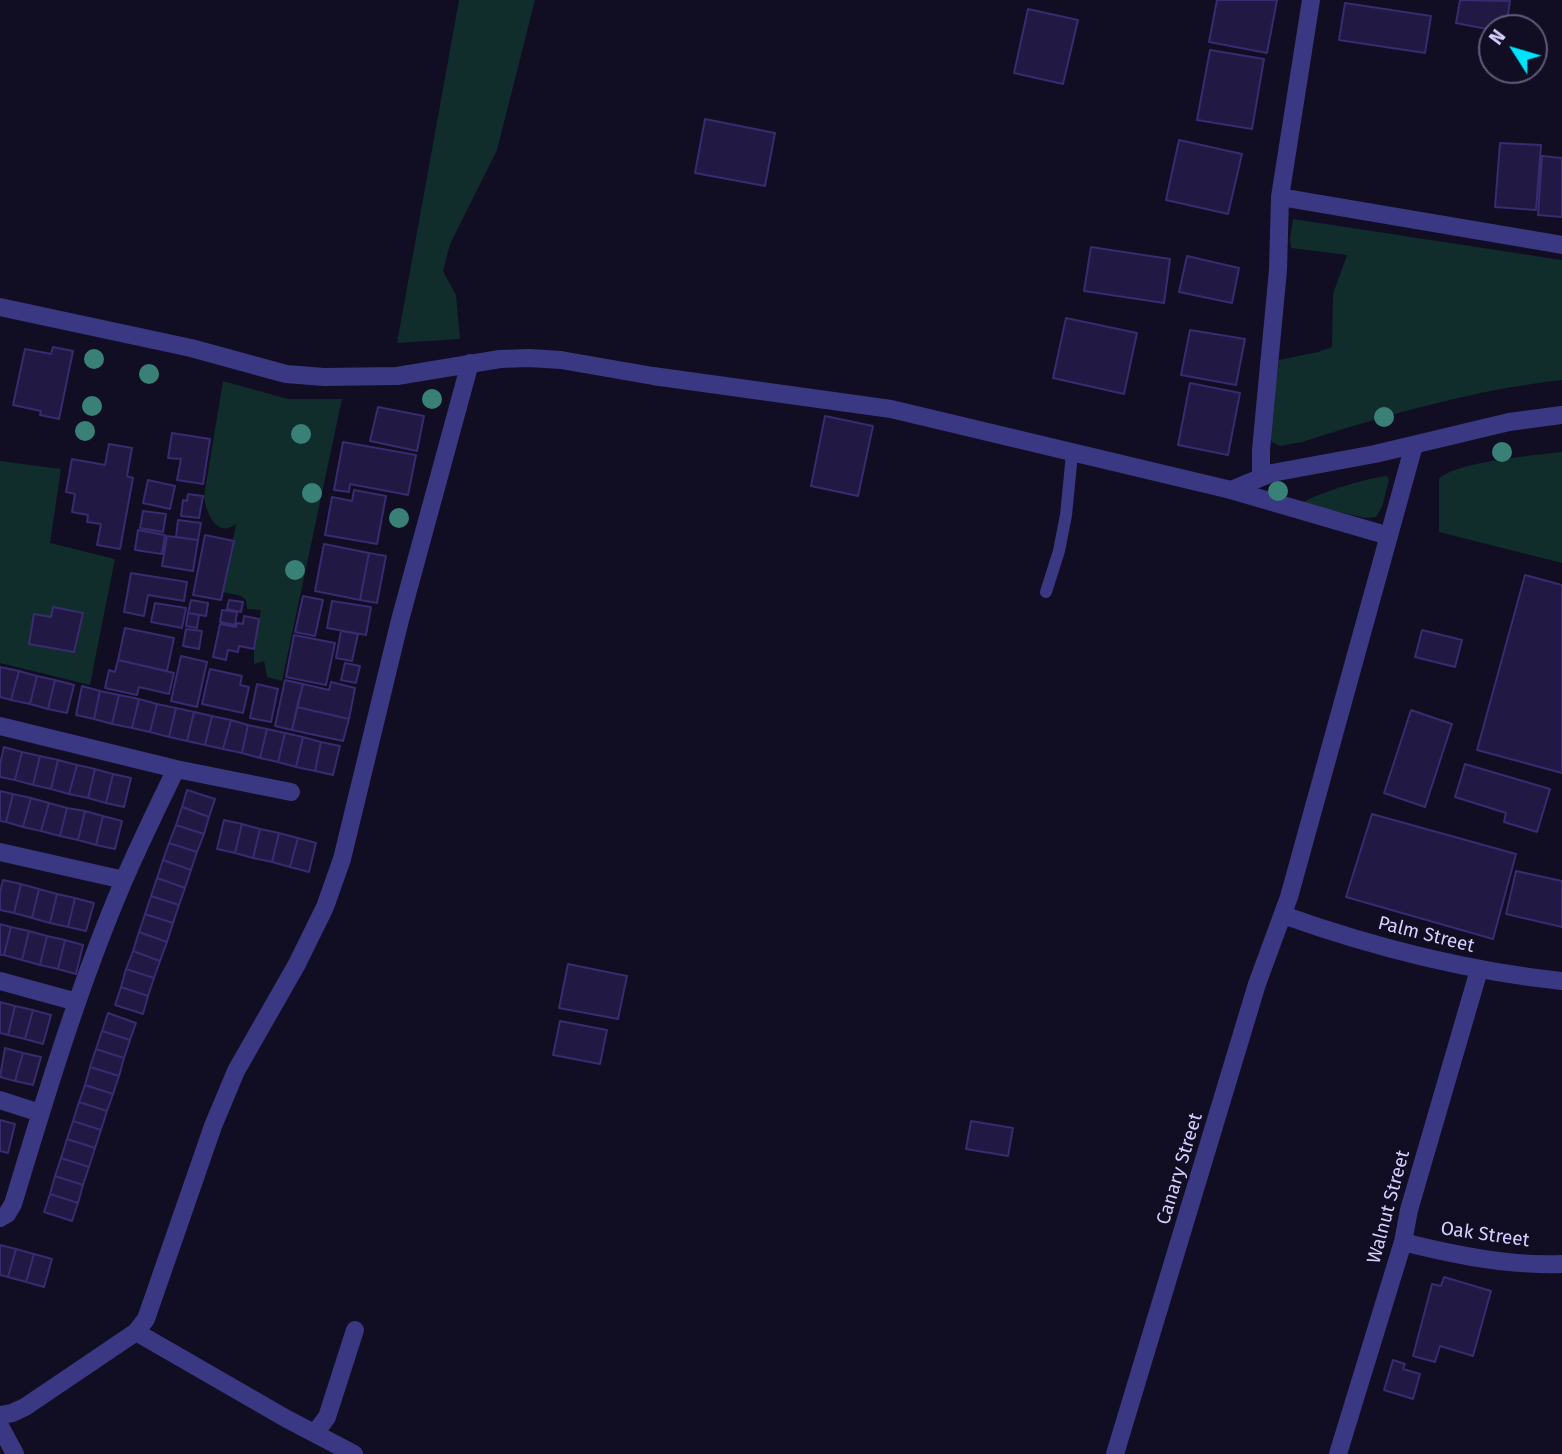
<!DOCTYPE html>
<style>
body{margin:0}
#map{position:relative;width:1562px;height:1454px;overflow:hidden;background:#110d22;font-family:"Fira Sans",sans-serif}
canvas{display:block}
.north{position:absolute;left:1478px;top:14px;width:70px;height:70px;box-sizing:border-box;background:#110d22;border:2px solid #5f5b7a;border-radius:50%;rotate:307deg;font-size:19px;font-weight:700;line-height:28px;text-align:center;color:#d4cfff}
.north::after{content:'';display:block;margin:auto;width:24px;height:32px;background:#00e3fa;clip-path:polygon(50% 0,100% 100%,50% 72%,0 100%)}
</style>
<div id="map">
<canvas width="1562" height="1454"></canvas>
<div class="north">N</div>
</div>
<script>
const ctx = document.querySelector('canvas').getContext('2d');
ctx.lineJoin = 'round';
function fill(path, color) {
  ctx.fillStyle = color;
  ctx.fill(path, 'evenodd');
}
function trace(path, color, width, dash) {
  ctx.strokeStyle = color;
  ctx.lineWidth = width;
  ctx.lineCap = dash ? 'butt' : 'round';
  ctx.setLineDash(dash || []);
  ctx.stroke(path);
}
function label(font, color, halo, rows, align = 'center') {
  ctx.font = font + ' "Fira Sans",sans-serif';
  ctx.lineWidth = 5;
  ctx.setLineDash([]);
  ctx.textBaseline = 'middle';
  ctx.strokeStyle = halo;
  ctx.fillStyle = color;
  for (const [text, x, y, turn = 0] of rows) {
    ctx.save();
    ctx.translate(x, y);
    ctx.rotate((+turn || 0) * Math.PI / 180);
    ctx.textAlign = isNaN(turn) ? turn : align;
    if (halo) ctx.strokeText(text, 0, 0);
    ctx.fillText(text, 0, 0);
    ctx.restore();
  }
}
fill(new Path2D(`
 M459,0h76l-38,150 -47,94 -7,27 13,24 4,44 -63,4z
 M1293,219l269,41v120c-89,10 -175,35 -260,62l-22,4 -8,-4 -3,-7 10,-75 39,-8 14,-5 1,-53 14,-39 -56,-7 -1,-10z
 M223,381l65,18h54l-60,282 -15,-4 -3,-16 -10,3v-15l7,-39 -14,-1 -1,-9 -5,-4 -18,-4 13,-68c-20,15 -30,-12 -32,-28z
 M1562,452v111l-123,-31v-53c15,-17 98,-24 123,-27z
 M0,461l61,8 -11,74 65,16 -25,126 -90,-22z
 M1387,476l2,4 -7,27 -6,10 -11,1 -56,-13 -5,-3c14,-9 66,-25 83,-26z`), '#102c2b');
const building = new Path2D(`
 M1217,0h60l-10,53 -58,-11z
 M1460,0l50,1 -4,27h-14v2l-36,-7z
 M1345,3l86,13 -6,37 -86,-13z
 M1028,9l50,11 -15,64 -49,-11z
 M1210,50l54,9 -12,70 -55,-9z
 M705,119l70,14 -10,53 -70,-13z
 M1179,140l63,14 -14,60 -62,-14z
 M1500,143l41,2 -5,65 -41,-3z
 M1542,156l20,2v59l-24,-2z
 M1091,247l79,12 -6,44 -80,-12z
 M1187,256l52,12 -7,35 -53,-11z
 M1066,318l71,15 -13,61 -71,-16z
 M1190,330l55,9 -9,46 -55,-10z
 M53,347l20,4 -14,68 -19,-4 1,-4 -28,-6 12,-56 26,5z
 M1190,383l50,10 -12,62 -50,-10z
 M378,407l46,9 -7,35 -47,-10z
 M825,416l48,10 -15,70 -47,-10z
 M172,433l38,6 -7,45 -26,-4 4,-21 -13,-1z
 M343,442l73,13 -8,40 -58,-11 -1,8 -15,-2z
 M109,444l23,4 -5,28 6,2 -13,71 -23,-4 4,-21 -14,-2 1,-7 -16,-3 3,-18 -9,-2 6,-33 33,6z
 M148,480l27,6 -5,23 -27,-6z
 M354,490l32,6 -9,48 -52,-9 7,-38 20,4z
 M188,494l15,2 -4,22 -18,-2 2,-16 4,1z
 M143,511l23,3 -3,18 -23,-4z
 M178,520l23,3 -3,17 -22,-3z
 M138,530l27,5 -3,19 -27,-4z
 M205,535l29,6 -13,59 -28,-5z
 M167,536l31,4 -5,31 -31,-5z
 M324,544l45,9 -9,47 -45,-9z
 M369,553l17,3 -9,47 -17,-3z
 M131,573l56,9 -3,19 -36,-6 -4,21 -20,-4z
 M1525,575l37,10v188l-85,-23z
 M303,596l20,4 -8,36 -20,-4z
 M191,600l17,3 -2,13 -18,-3z
 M229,600l14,2 -2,10 -14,-3z
 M332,601l39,6 -5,28 -39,-7z
 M155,603l31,5 -4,20 -31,-6z
 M53,607l30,6 -9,39 -45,-8 5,-30 17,3z
 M222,610l15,2 -2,13 -15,-3z
 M188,613l11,2 -2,13 -11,-2z
 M244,616l15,3 -5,30 -15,-3 -1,6 -10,-2 -2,10 -13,-3 7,-33 16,3 1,-4 6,1z
 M125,628l49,10 -7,33 -49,-11z
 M186,629l16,2 -3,18 -16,-3z
 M1422,630l40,10 -7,27 -40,-10z
 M341,631l17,3 -6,27 -16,-3z
 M294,635l41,8 -9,42 -40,-8z
 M181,656l26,6 -10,45 -26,-6z
 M118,660l56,13 -5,21 -30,-7 -2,8 -32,-7 4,-18 6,2z
 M345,663l15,3 -4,17 -15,-3z
 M0,667l19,4 -8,29 -11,-3z
 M210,669l32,7 -2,9 9,2 -6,26 -41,-9z
 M19,671l18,5 -7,28 -19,-4z
 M37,676l18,4 -7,29 -18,-5z
 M55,680l19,5 -7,28 -19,-4z
 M285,680l18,4 -11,46 -17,-4z
 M331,682l24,6 -6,31 -52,-12 6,-23 26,6z
 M257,684l21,5 -7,33 -21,-4z
 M82,686l18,5 -6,28 -18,-4z
 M100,691l19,4 -7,29 -18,-5z
 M119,695l20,4 -7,29 -20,-4z
 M139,699l18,5 -7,28 -18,-4z
 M157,704l19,4 -7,29 -19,-5z
 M297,707l52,12 -6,22 -51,-11z
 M176,708l18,4 -7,29 -18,-4z
 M1411,710l41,14 -27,83 -41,-14z
 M194,712l18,4 -7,29 -18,-4z
 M212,716l19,4 -8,29 -18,-4z
 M231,720l17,5 -6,28 -19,-4z
 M248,725l19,4 -7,29 -18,-5z
 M267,729l18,4 -7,29 -18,-4z
 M285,733l18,4 -7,30 -18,-5z
 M303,737l18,5 -6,29 -19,-4z
 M321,742l19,4 -7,29 -18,-4z
 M4,747l18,5 -7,28 -15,-3v-13z
 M22,752l18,4 -7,29 -18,-5z
 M40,756l18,4 -7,29 -18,-4z
 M58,760l19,5 -8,29 -18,-5z
 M1465,764l85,25 -13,43 -33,-10 2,-9 -51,-16z
 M77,765l18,4 -7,29 -19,-4z
 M95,769l18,5 -7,29 -18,-5z
 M113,774l18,4 -7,29 -18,-4z
 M187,790l28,9 -6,18 -27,-10z
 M0,791l13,3 -7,28 -6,-1z
 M13,794l18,4 -8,29 -17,-5z
 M31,798l18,5 -8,28 -18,-4z
 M49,803l18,5 -7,28 -19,-5z
 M182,807l27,10 -5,17 -28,-9z
 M67,808l18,3 -7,29 -18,-4z
 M85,811l18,5 -7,29 -18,-5z
 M1372,814l144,40 -23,85 -147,-42z
 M103,816l19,5 -7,28 -19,-4z
 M224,820l18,4 -7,29 -18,-4z
 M242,824l18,5 -7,29 -18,-5z
 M176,825l28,9 -7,18 -28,-9z
 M260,829l19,4 -7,29 -19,-4z
 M279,833l19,5 -8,29 -18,-5z
 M298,838l18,5 -7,29 -19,-5z
 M169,843l28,9 -6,18 -28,-10z
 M163,860l28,10 -6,18 -28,-10z
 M1516,871l46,10v46l-56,-13z
 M157,878l28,10 -6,17 -28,-9z
 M3,880l18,4 -7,29 -14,-3v-18z
 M21,884l18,5 -7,29 -18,-5z
 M39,889l18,5 -7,29 -18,-5z
 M57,894l18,4 -7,29 -18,-4z
 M151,896l28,9 -6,18 -28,-9z
 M75,898l19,5 -8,28 -18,-4z
 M145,914l28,9 -6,19 -28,-10z
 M0,924l11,3 -7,28h-4z
 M11,927l18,4 -7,29 -18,-5z
 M29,931l18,5 -7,29 -18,-5z
 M139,932l28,10 -7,19 -27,-10z
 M47,936l18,4 -7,29 -18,-4z
 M65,940l18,5 -7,29 -18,-5z
 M133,951l27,10 -6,17 -28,-9z
 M568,964l59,12 -9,43 -59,-11z
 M126,969l28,9 -6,18 -27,-9z
 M121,987l27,9 -5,18 -28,-9z
 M0,1002l15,4 -7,29 -8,-2z
 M15,1006l18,4 -8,29 -17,-4z
 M33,1010l18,5 -8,29 -18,-5z
 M108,1013l28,10 -6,17 -28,-9z
 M560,1021l47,9 -7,34 -47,-9z
 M102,1031l28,9 -6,18 -28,-9z
 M5,1048l18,5 -8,28 -15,-4z
 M96,1049l28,9 -5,18 -29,-9z
 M23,1053l18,4 -8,28 -18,-4z
 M90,1067l29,9 -6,18 -28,-9z
 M85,1085l28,9 -6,17 -28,-9z
 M79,1102l28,9 -6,19 -28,-9z
 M0,1120l15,4 -7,29 -8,-2z
 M73,1121l28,9 -6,18 -28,-9z
 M971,1121l42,7 -5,28 -42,-7z
 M67,1139l28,9 -6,19 -28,-9z
 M61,1158l28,9 -6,18 -28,-9z
 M55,1176l28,9 -5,18 -28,-9z
 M50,1194l28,9 -6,18 -28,-9z
 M0,1245l16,4 -8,28 -8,-2z
 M16,1249l18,5 -8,28 -18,-5z
 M34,1254l18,5 -8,28 -18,-5z
 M1444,1277l47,14 -18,65 -33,-10 -5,16 -22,-6 19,-72 9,2z
 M1393,1360l12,4 -2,5 17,5 -7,25 -29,-9z`);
fill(building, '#211943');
trace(building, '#382b70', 2);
trace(new Path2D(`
 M1046,592l13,-41 7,-36 6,-61`), '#3a3882', 12);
trace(new Path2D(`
 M1280,197l282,48
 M1261,477v-27l17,-180 2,-73 31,-197
 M1231,490l158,46
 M0,726l176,43 115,23
 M0,852l124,28
 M1283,915c90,32 184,56 279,66
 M0,981l77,21
 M0,1100l40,13
 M0,1218l7,-4 6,-10c33,-109 66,-219 111,-324 16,-37 34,-74 52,-111
 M1403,1242c52,13 105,24 159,22
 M136,1332l151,87 67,35
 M0,1415l12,-2 13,-6 111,-75 10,-13 67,-193 23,-55 61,-107 28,-57 17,-48 58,-239 70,-257
 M0,1426l15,28
 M315,1433l12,-16 28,-87
 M1115,1454l142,-470 32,-87 125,-452
 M1338,1454l65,-212 6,-32 70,-240`), '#3a3882', 18);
trace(new Path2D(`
 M0,307l191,41 95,26 38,3 73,-1 103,-17 29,-1 32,2 92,16 238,33 340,81 41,-17 103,-19 134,-32 53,-7`), '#3a3882', 18);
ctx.fillStyle = '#398177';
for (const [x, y] of [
 [94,359],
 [149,374],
 [432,399],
 [92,406],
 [1384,417],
 [85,431],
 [301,434],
 [1502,452],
 [1278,491],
 [312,493],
 [399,518],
 [295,570]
]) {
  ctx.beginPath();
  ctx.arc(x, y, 10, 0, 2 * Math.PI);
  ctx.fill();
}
label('19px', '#d4cfff', '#110d22', [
 ["Palm Street",1426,935,14],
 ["Canary Street",1180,1169,-73],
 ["Walnut Street",1389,1207,-75],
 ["Oak Street",1485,1235,8]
]);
</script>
